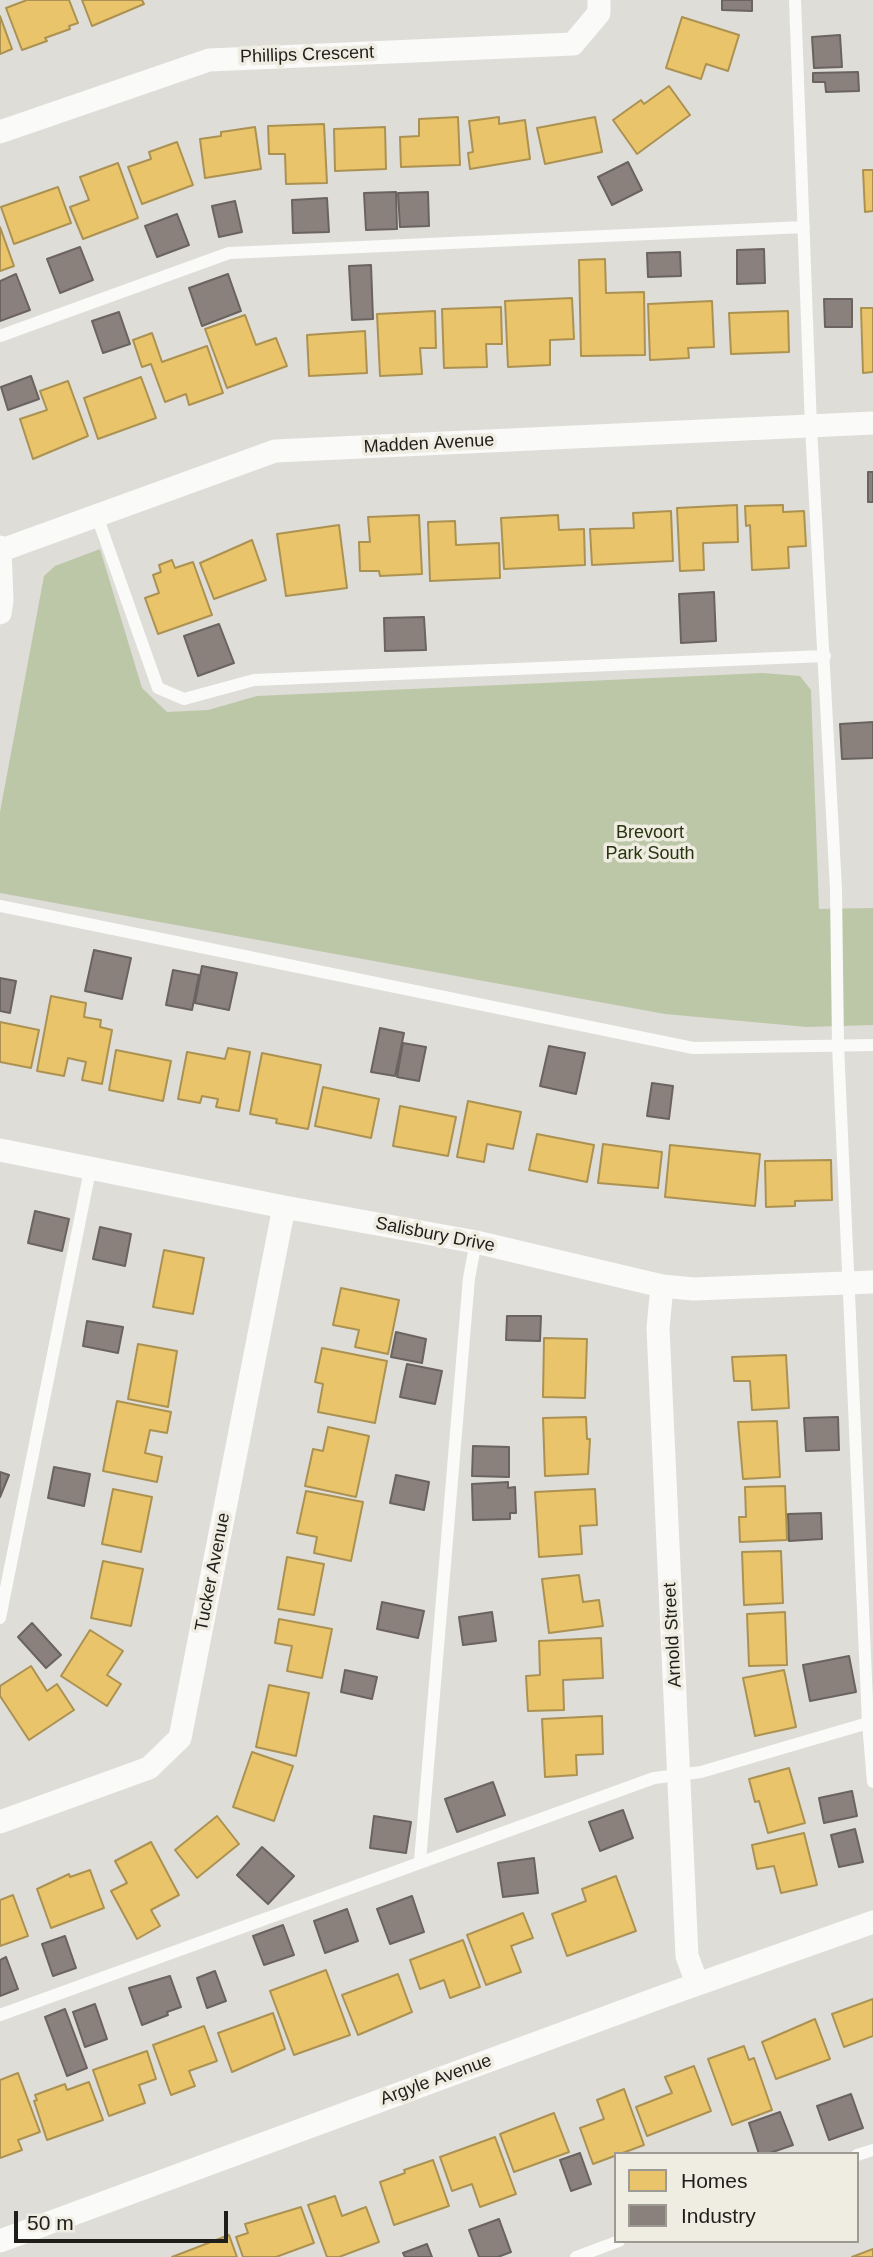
<!DOCTYPE html>
<style>
body{margin:0}
#map{position:relative;width:873px;height:2257px;overflow:hidden;background:#dfddd8;font-family:Arial,sans-serif}
canvas{display:block}
.legend{position:absolute;left:614px;top:2152px;width:245px;height:91px;box-sizing:border-box;background:#efece2;border:2px solid #9c9a92;margin:0;padding:9px 12px;list-style:none;font-size:21px;color:#1f1e1a}
.legend li{display:flex;align-items:center;gap:14px;height:35px}
.legend b{width:35px;border:2px solid #9c9a92}
.scale{position:absolute;left:14px;top:2211px;width:214px;height:32px;box-sizing:border-box;border:4px solid #1f1e1a;border-top:0;padding-left:9px;font-size:21px;line-height:24px;white-space:nowrap;color:#1f1e1a;-webkit-text-stroke:5px #efece2;paint-order:stroke}
</style>
<div id="map">
<canvas width="873" height="2257"></canvas>
<ul class="legend">
<li><b style="height:19px;background:#e9c46a"></b>Homes</li>
<li><b style="height:19px;background:#8a817c"></b>Industry</li>
</ul>
<div class="scale">50 m</div>
</div>
<script>
const ctx = document.querySelector('canvas').getContext('2d');
ctx.lineJoin = 'round';
function fill(path, color) {
  ctx.fillStyle = color;
  ctx.fill(path, 'evenodd');
}
function trace(path, color, width, dash) {
  ctx.strokeStyle = color;
  ctx.lineWidth = width;
  ctx.lineCap = dash ? 'butt' : 'round';
  ctx.setLineDash(dash || []);
  ctx.stroke(path);
}
function label(font, color, halo, rows, align = 'center') {
  ctx.font = font + ' Arial,sans-serif';
  ctx.lineWidth = 7;
  ctx.setLineDash([]);
  ctx.textBaseline = 'middle';
  ctx.strokeStyle = halo;
  ctx.fillStyle = color;
  for (const [text, x, y, turn = 0] of rows) {
    ctx.save();
    ctx.translate(x, y);
    ctx.rotate((+turn || 0) * Math.PI / 180);
    ctx.textAlign = isNaN(turn) ? turn : align;
    if (halo) ctx.strokeText(text, 0, 0);
    ctx.fillText(text, 0, 0);
    ctx.restore();
  }
}
fill(new Path2D(`
 M100,549l42,139 25,24 41,-2 49,-14 506,-23 37,3 11,14 8,219 54,-1v117l-66,2 -142,-13 -665,-121v-81l44,-236 11,-10z`), '#bcc7a8');
const homes = new Path2D(`
 M27,0h42l9,23 -9,3 1,3 -25,9 2,3 -25,9 -16,-42z
 M82,0h60l2,4 -52,22z
 M0,16l12,33 -12,5z
 M682,17l57,18 -11,36 -22,-7 -5,15 -35,-11z
 M669,86l21,29 -53,39 -24,-34 28,-20 3,4z
 M458,117l2,48 -59,2 -1,-30 19,-1v-17z
 M499,117v7l26,-4 5,39 -60,10 -2,-16 5,-1 -4,-31z
 M595,117l7,35 -57,12 -8,-36z
 M324,124l3,59 -41,1 -1,-30h-16l-1,-28z
 M255,127l6,42 -56,9 -5,-39 21,-3v-4z
 M385,127l1,42 -51,2 -1,-42z
 M177,142l16,43 -51,19 -14,-37 23,-8 -2,-7z
 M118,163l20,55 -55,21 -13,-32 19,-7 -9,-23z
 M863,170h10v41l-8,1z
 M58,187l13,36 -57,21 -13,-37z
 M0,227l14,39 -14,5z
 M605,259l1,34 38,-1 1,63 -64,1 -2,-96z
 M572,298l2,41 -24,1v25l-42,2 -3,-66z
 M712,301l2,46 -26,1 1,10 -39,2 -2,-56z
 M501,307l1,37h-16l1,23 -43,1 -2,-59z
 M861,308h12v64l-10,1z
 M435,311l1,37h-16l2,26 -42,2 -3,-62z
 M788,311l1,41 -58,2 -2,-41z
 M245,315l11,30 20,-7 11,28 -60,22 -22,-59z
 M365,331l2,42 -58,3 -2,-41z
 M152,333l10,29 45,-16 16,47 -34,12 -3,-11 -21,8 -14,-38 -9,3 -9,-27z
 M141,377l15,41 -58,21 -14,-41z
 M68,381l20,55 -55,23 -13,-40 27,-9 -7,-19z
 M737,505l1,37 -35,1 1,27 -24,1 -3,-63z
 M783,505v7l21,-1 2,35 -18,1 1,21 -37,2 -2,-45 -4,1 -1,-20z
 M671,511l2,50 -81,4 -2,-36 44,-1 -1,-15z
 M419,515l3,59 -42,2 -1,-5h-19l-1,-29h11l-2,-25z
 M558,515l1,15 25,-1 1,36 -81,4 -3,-51z
 M455,521l1,24 43,-2 1,35 -70,3 -2,-59z
 M339,525l8,63 -61,8 -9,-62z
 M252,540l14,40 -52,19 -14,-36z
 M172,560l3,8 18,-6 19,53 -54,19 -13,-36 14,-5 -6,-18 8,-3 -2,-7z
 M51,996l35,7 -2,14 17,3 -1,7 12,3 -10,54 -20,-4 4,-18 -18,-4 -4,18 -27,-5z
 M0,1022l39,8 -8,38 -31,-6z
 M228,1048l22,4 -11,59 -23,-4 2,-8 -16,-3 -2,7 -22,-4 9,-47 38,7z
 M116,1050l55,11 -8,40 -54,-11z
 M262,1053l59,12 -13,64 -32,-6 1,-4 -27,-5z
 M323,1087l56,12 -8,39 -56,-12z
 M468,1101l53,11 -8,37 -26,-5 -3,18 -27,-5z
 M400,1106l56,11 -8,39 -55,-10z
 M537,1134l57,11 -7,37 -58,-12z
 M603,1144l59,8 -4,36 -60,-5z
 M670,1145l90,9 -5,52 -90,-9z
 M831,1160l1,40 -37,1v5l-29,1 -1,-46z
 M164,1250l40,8 -11,56 -40,-7z
 M341,1288l58,12 -11,54 -33,-7 4,-17 -26,-5z
 M544,1338l43,1 -2,59 -42,-1z
 M138,1344l39,7 -9,56 -40,-8z
 M322,1348l65,13 -12,62 -57,-11 5,-28 -8,-2z
 M786,1355l3,53 -37,2 -2,-29h-16l-2,-24z
 M117,1401l54,11 -4,21 -17,-3 -5,23 17,4 -5,25 -54,-11z
 M586,1417l1,22h3l-2,35 -43,2 -2,-58z
 M777,1421l3,56 -37,2 -5,-57z
 M328,1427l41,9 -13,61 -51,-11 8,-37 10,2z
 M785,1486l2,54 -47,2 -1,-25h7l-1,-30z
 M113,1489l39,8 -11,55 -39,-8z
 M595,1489l2,36 -17,1 2,28 -43,3 -4,-65z
 M306,1491l57,11 -12,59 -37,-8 3,-16 -20,-4z
 M781,1551l2,52 -39,2 -2,-53z
 M287,1557l37,7 -10,51 -36,-6z
 M103,1561l40,8 -12,57 -40,-8z
 M579,1575l4,27 16,-2 4,26 -54,7 -7,-54z
 M785,1612l2,53 -38,1 -2,-52z
 M279,1619l53,10 -10,49 -35,-7 5,-25 -17,-3z
 M90,1630l33,21 -16,24 14,9 -14,22 -46,-30z
 M601,1638l2,40 -40,2 1,30 -36,1 -2,-35 14,-1 -1,-34z
 M31,1666l16,25 10,-7 17,26 -45,30 -29,-44v-10z
 M784,1670l12,57 -41,9 -12,-58z
 M269,1685l40,8 -13,63 -40,-9z
 M602,1716l1,38 -27,1 1,20 -32,2 -3,-58z
 M252,1752l41,14 -19,55 -41,-14z
 M789,1768l16,55 -37,10 -9,-32 -4,1 -6,-23z
 M217,1816l22,28 -42,34 -22,-28z
 M804,1833l13,52 -36,8 -7,-27 -17,3 -5,-24z
 M151,1842l28,53 -28,15 9,16 -23,13 -26,-48 16,-8 -12,-22z
 M90,1870l14,38 -53,20 -14,-39 32,-15 1,3z
 M616,1876l20,55 -69,25 -15,-42 34,-13 -4,-12z
 M13,1895l15,41 -28,10v-46z
 M523,1913l10,25 -22,8 10,26 -35,13 -19,-50z
 M463,1940l17,47 -30,11 -6,-18 -24,9 -10,-29z
 M326,1970l24,65 -56,20 -24,-64z
 M398,1974l14,38 -54,23 -16,-40z
 M873,1999v37l-29,11 -12,-33z
 M273,2013l12,36 -53,23 -14,-39z
 M815,2019l15,40 -54,20 -14,-37z
 M204,2026l13,35 -28,10 6,15 -24,9 -18,-50z
 M744,2046l5,14 5,-2 18,52 -40,15 -24,-66z
 M147,2051l9,28 -17,6 6,18 -36,13 -16,-46z
 M694,2066l17,45 -64,25 -11,-29 36,-14 -7,-16z
 M18,2073l22,59 -22,8 4,10 -22,8v-78z
 M89,2082l14,38 -56,20 -13,-39 3,-1 -2,-5 30,-11 2,6z
 M624,2089l20,56 -51,19 -13,-36 24,-9 -7,-19z
 M554,2113l15,39 -55,20 -14,-38z
 M495,2137l21,57 -36,13 -8,-23 -20,7 -12,-34z
 M433,2160l16,46 -55,19 -14,-43 25,-9 -1,-3z
 M335,2196l7,20 24,-9 13,35 -40,15h-12l-19,-52z
 M301,2207l13,36 -38,14h-33l-7,-20 12,-4 -3,-9z
 M229,2235l8,22h-65z
 M873,2249v8h-21z`);
fill(homes, '#e9c46a');
trace(homes, '#ac9252', 2);
const industry = new Path2D(`
 M722,0h30v11l-30,-1z
 M840,35l2,32 -28,1 -2,-31z
 M858,72l1,19 -33,1 -1,-10h-12v-9z
 M628,162l14,28 -30,15 -14,-28z
 M396,192l1,37 -31,1 -2,-37z
 M428,192l1,34 -29,1 -2,-34z
 M327,198l2,34 -36,1 -1,-33z
 M235,201l7,31 -23,5 -7,-31z
 M177,214l12,31 -32,12 -12,-31z
 M80,247l13,33 -33,13 -13,-34z
 M764,249l1,34 -28,1v-34z
 M680,252l1,24 -33,1 -1,-24z
 M371,265l2,54 -21,1 -3,-54z
 M16,274l14,36 -30,11v-40z
 M228,274l13,37 -39,15 -13,-38z
 M824,299h28v28h-27z
 M119,312l11,32 -27,9 -11,-32z
 M31,376l8,23 -31,11 -7,-23z
 M868,472h5v30h-5z
 M714,592l2,49 -35,2 -2,-49z
 M424,617l2,33 -41,1 -1,-33z
 M219,624l15,39 -36,13 -14,-40z
 M873,722v36l-31,1 -2,-35z
 M94,950l37,8 -9,41 -37,-8z
 M202,966l35,7 -8,37 -34,-7z
 M173,970l26,5 -7,35 -26,-5z
 M0,978l16,3 -6,32 -10,-2z
 M380,1028l24,5 -9,43 -24,-4z
 M403,1043l23,4 -7,34 -22,-4z
 M549,1046l36,7 -9,41 -36,-8z
 M652,1083l21,3 -4,33 -22,-3z
 M35,1211l34,8 -7,32 -34,-8z
 M100,1227l31,7 -6,32 -32,-7z
 M507,1316h34l-1,25 -34,-1z
 M87,1321l36,6 -5,26 -35,-7z
 M396,1332l30,7 -4,24 -31,-6z
 M407,1364l35,7 -7,33 -35,-7z
 M838,1417l1,33 -33,1 -2,-33z
 M473,1446l36,1v30l-37,-1z
 M54,1467l36,7 -6,32 -36,-8z
 M0,1472l9,3 -9,22z
 M396,1475l33,7 -5,28 -34,-7z
 M508,1482v6l7,-1 1,26h-6v6l-37,1 -1,-36z
 M821,1513l1,26 -33,2 -1,-27z
 M382,1602l42,9 -6,27 -41,-9z
 M492,1612l4,29 -33,4 -4,-28z
 M32,1623l29,32 -15,13 -28,-31z
 M849,1656l7,36 -46,9 -7,-36z
 M345,1670l32,7 -5,22 -31,-7z
 M493,1782l12,33 -48,17 -12,-33z
 M852,1791l5,25 -33,7 -5,-25z
 M623,1810l10,28 -33,13 -11,-29z
 M374,1816l37,6 -5,31 -36,-5z
 M855,1829l8,33 -24,5 -8,-32z
 M262,1847l32,29 -26,28 -31,-29z
 M534,1858l4,35 -35,4 -5,-34z
 M412,1896l12,36 -34,12 -13,-35z
 M347,1909l11,32 -33,12 -11,-32z
 M283,1925l11,30 -30,10 -11,-29z
 M65,1936l11,32 -23,8 -11,-32z
 M6,1957l12,32 -18,7v-36z
 M215,1971l11,30 -19,7 -10,-30z
 M170,1976l11,31 -14,5 1,3 -26,10 -13,-37z
 M95,2004l12,35 -22,8 -12,-35z
 M65,2009l22,59 -20,8 -22,-59z
 M851,2094l12,34 -34,12 -12,-34z
 M780,2112l13,33 -26,9h-8l-10,-31z
 M580,2153l11,31 -20,7 -11,-31z
 M499,2219l12,33 -13,5h-19l-10,-27z
 M427,2244l5,13h-27l-2,-4z`);
fill(industry, '#8a817c');
trace(industry, '#6a635f', 2);
trace(new Path2D(`
 M795,0l16,427 25,462 2,156 30,678 5,59
 M0,336l229,-83 575,-26
 M97,516l61,172 26,11 70,-19 571,-24
 M0,906l693,142 180,-3
 M0,1618l90,-448
 M420,1861l49,-583 7,-36
 M0,2015l654,-237 47,-6 167,-49
 M857,2155l16,-5
 M576,2257l43,-16`), '#fafaf9', 12);
trace(new Path2D(`
 M0,132l209,-72 364,-16 26,-31v-13
 M0,547l2,54 -2,12
 M2,550l273,-99 598,-28
 M0,1150l284,57 192,35 186,44 31,3 180,-7
 M662,1286l-4,42 29,628 10,27
 M0,1822l149,-54 31,-30 104,-531
 M0,2241l664,-245 209,-74`), '#fafaf9', 23);
label('18px', '#1f1e1a', '#efece2', [
 ["Phillips Crescent",307,55,-2],
 ["Madden Avenue",429,444,-3],
 ["Salisbury Drive",435,1235,11],
 ["Tucker Avenue",213,1572,-79],
 ["Arnold Street",673,1635,-93],
 ["Argyle Avenue",436,2080,-20]
]);
label('18px', '#27340e', '#efece2', [
 ["Brevoort",650,833],
 ["Park South",650,854]
]);
</script>
